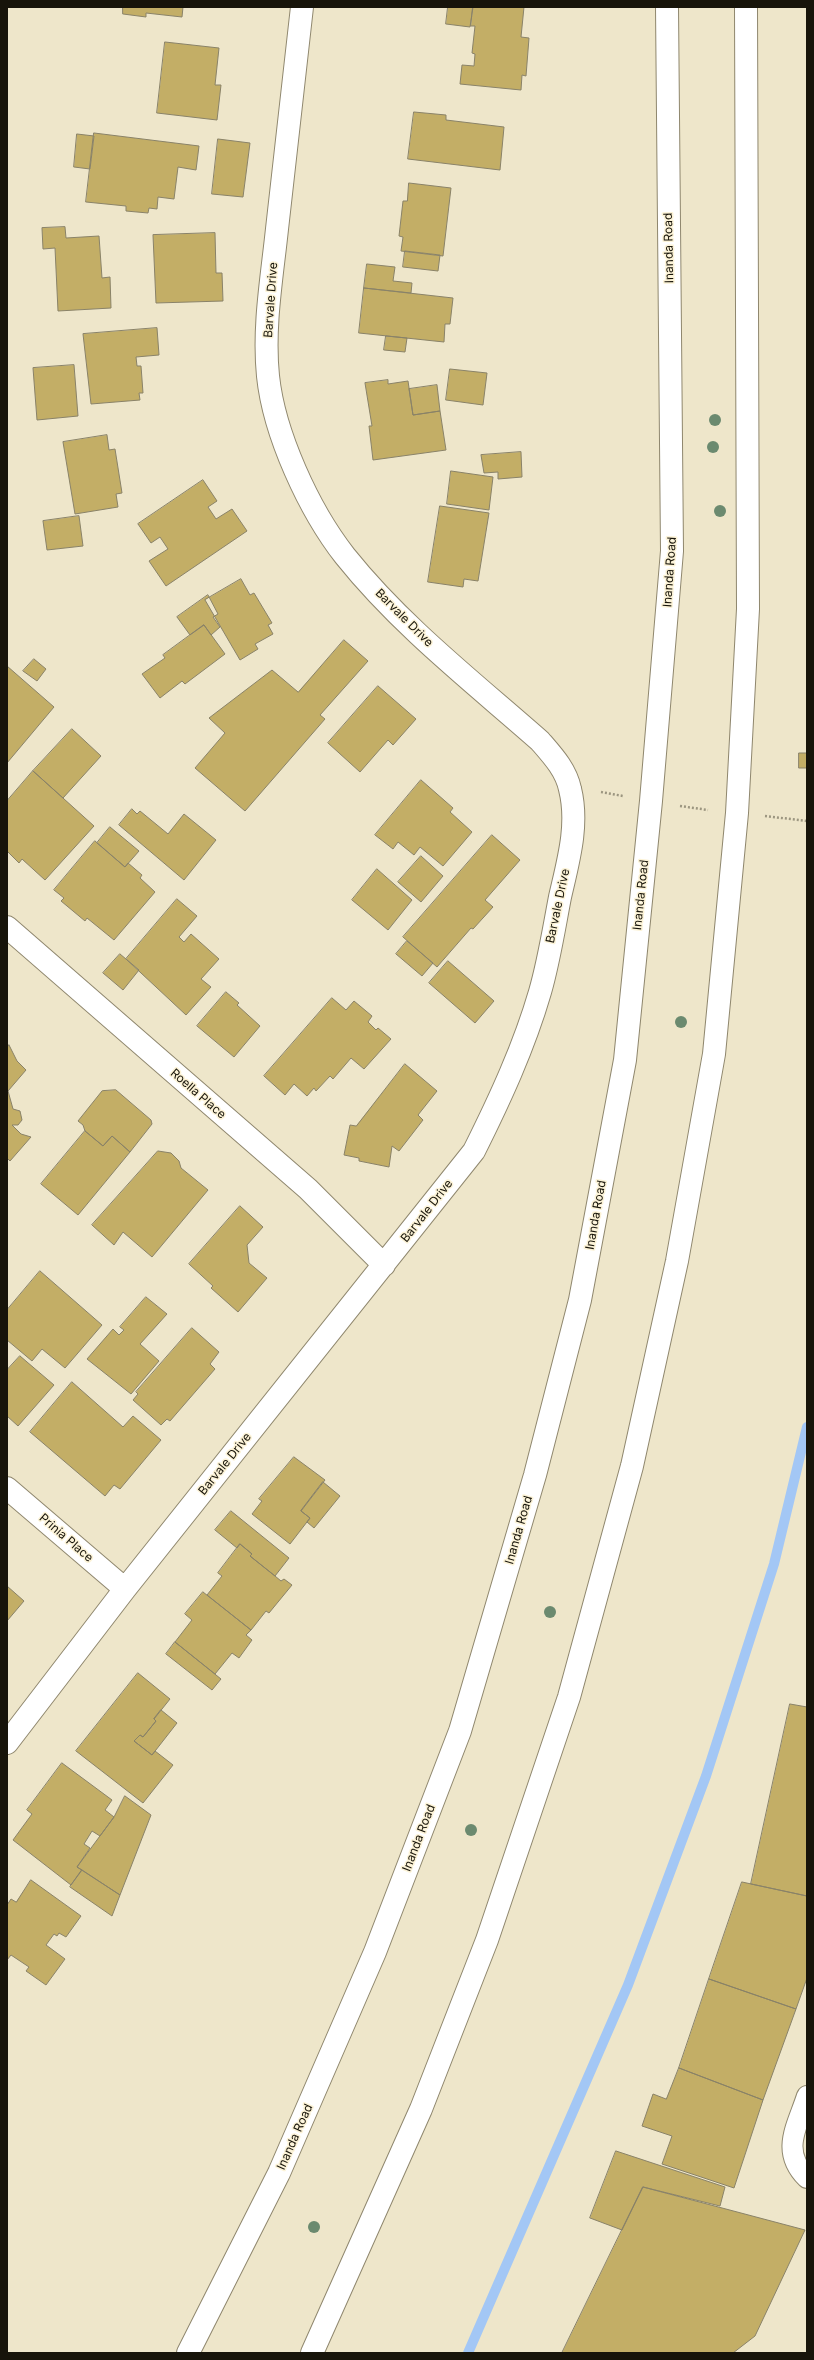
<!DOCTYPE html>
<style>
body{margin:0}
#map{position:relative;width:814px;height:2360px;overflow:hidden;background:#eee6ca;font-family:Inter,sans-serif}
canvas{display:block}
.frame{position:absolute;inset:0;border:8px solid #17140a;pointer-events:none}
</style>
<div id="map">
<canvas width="814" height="2360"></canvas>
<div class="frame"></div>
</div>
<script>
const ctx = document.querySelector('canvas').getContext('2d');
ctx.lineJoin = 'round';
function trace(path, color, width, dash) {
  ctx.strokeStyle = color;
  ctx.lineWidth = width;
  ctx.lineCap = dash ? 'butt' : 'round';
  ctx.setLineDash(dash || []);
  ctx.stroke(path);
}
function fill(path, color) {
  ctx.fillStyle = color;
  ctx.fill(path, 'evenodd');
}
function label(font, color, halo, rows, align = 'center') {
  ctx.font = font + ' Inter,sans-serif';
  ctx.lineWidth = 3;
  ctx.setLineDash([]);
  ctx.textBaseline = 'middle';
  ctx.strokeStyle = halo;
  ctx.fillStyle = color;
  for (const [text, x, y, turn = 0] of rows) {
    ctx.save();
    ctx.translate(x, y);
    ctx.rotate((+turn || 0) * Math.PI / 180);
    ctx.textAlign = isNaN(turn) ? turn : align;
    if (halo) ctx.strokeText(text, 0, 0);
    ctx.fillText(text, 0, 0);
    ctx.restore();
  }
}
trace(new Path2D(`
 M468,2353l160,-368 78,-209 68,-212 33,-137`), '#a3c7f5', 10);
const building = new Path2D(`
 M123,7h60l-1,10 -36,-4v4l-23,-3z
 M448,7h25l-3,20 -24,-3z
 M473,7h51l-3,30 8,1 -3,38 -4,-1 -1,15 -61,-6 2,-19 12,1 1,-12 -3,-1 3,-27h-4z
 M165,42l54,6 -4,37h6l-4,35 -60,-7z
 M414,112l32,3v5l58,7 -4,43 -92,-11z
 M94,133l105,13 -3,24 -18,-3 -4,32 -16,-2 -1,12 -8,-1 -1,5 -22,-2v-5l-40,-4z
 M77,134l17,2 -4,33 -16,-2z
 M218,139l32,4 -7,54 -31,-3z
 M409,183l42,5 -8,68 -42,-5 2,-14 -4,-1 4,-35h4z
 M65,227l1,11 33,-2 3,42 8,-1 1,31 -53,3 -3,-63 -12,1 -1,-21z
 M215,233l1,40h6l1,28 -67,2 -3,-68z
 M405,251l35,4 -2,16 -35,-4z
 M367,264l28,3 -2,14 19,2 -1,10 -47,-5z
 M364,288l89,10 -3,26h-5l-1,18 -85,-9z
 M157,328l2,27 -23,2 1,9h4l2,27h-4l1,7 -49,4 -8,-70z
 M386,336l21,2 -2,14 -21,-2z
 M74,365l4,51 -41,4 -4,-52z
 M450,369l37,4 -4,32 -37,-5z
 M388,380v4l20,-3 5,34 27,-4 6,39 -73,10 -4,-34h3l-7,-43z
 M437,385l3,26 -27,4 -4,-26z
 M107,435l2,15 6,-1 7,44 -6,1 2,13 -43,7 -12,-72z
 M521,452l1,25 -24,2v-7l-14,1 -3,-18z
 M451,471l42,6 -4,33 -42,-6z
 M203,480l14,21 -9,6 8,12 16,-10 15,22 -81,55 -17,-25 19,-12 -8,-12 -9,6 -13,-19z
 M440,506l49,7 -11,68 -14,-2 -1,8 -35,-5z
 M79,516l4,30 -36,4 -4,-29z
 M241,579l9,16 4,-2 18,30 -4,2 5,9 -18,10 3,5 -18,11 -35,-60z
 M208,595l10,19 -5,3 7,10 -9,8 -7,-10 -14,10 -13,-18z
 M204,625l21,29 -40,30 -3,-3 -22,17 -18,-24 23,-16 -2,-3z
 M344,640l24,21 -48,54 5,4 -80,92 -50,-43 30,-35 -16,-15 63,-48 26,22z
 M34,659l12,10 -9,12 -14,-10z
 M7,666l47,41 -47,56z
 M378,686l38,33 -23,26 -5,-5 -28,32 -32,-29z
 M72,729l29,27 -38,42 -30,-27z
 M799,753h8v15h-8z
 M33,771l61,55 -49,54 -23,-21 -3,4 -12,-12v-50z
 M421,780l32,28 -3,4 22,20 -29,34 -23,-19 -6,8 -16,-13 -5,7 -18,-14z
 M132,809l5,5 3,-3 28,23 16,-20 32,26 -32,40 -65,-55z
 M110,827l29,24 -14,16 -28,-24z
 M492,835l28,25 -35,40 8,7 -20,22 -2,-1 -34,39 -34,-30z
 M95,841l30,26 3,-4 14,12 -2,3 15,14 -41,48 -27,-22 -2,3 -24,-20 3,-3 -10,-8z
 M421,856l22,20 -22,26 -23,-20z
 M377,869l35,31 -24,30 -36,-30z
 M177,899l20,17 -18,21 5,5 7,-8 28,25 -18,20 10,8 -25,28 -60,-56z
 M407,941l26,22 -11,13 -26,-22z
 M120,954l19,16 -16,20 -20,-17z
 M448,961l46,40 -19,22 -46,-40z
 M226,992l13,11 -2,2 23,21 -26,31 -37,-31z
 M332,998l14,12 8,-9 18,15 -4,6 8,8 2,-2 13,11 -27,30 -13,-11 -18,21 -3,-3 -14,15 -2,-3 -7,8 -13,-12 -9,11 -21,-19z
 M9,1045l8,16 9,9 -18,21 5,18 7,2 2,9 -4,5h-6l9,9 10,3 -21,24 -3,-3v-110z
 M405,1064l32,27 -19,24 5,5 -24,31 -7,-5 -3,21 -30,-6v-3l-15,-3 6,-30 6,1z
 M116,1090l35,30 1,4 -22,28 -18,-16 -9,10 -18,-15 -2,-6 -5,-4 24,-30z
 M85,1131l18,15 9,-10 18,16 -52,63 -37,-31z
 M158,1151l13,2 8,8 2,7 27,22 -56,67 -29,-25 -9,13 -22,-20z
 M240,1206l23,21 -16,18 2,18 18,15 -29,34 -27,-24 2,-2 -24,-22z
 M40,1271l62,54 -37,43 -23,-19 -10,12 -25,-21v-30z
 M146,1297l21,17 -27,30 19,17 -28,33 -44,-35 26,-30 6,6 5,-5 -4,-3z
 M192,1328l27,24 -9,12 5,5 -45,52 -3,-2 -6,6 -28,-25 5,-6 -2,-2z
 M20,1356l34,29 -36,41 -11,-10v-46z
 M72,1382l51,45 10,-11 28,24 -41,49 -6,-4 -9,11 -75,-64z
 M294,1457l31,23 -24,31 9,7 -20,26 -38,-30 10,-13 -3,-2z
 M323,1482l17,14 -26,32 -7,-6 3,-4 -9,-7z
 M231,1511l58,47 -14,18 -25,-20 2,-2 -12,-10 -3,4 -22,-18z
 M240,1544l12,10 -2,2 25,20 6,5 3,-2 8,6 -23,28 -3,-2 -15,19 -44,-35 15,-19 -4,-3z
 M7,1586l17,15 -17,20z
 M203,1592l48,38 -5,5 6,5 -13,18 -7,-5 -17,21 -40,-32 17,-22 -7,-6z
 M175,1642l46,37 -9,11 -46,-36z
 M138,1673l32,26 -16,20 2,2 -13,16 -3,-2 -6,6 18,14 3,-4 18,14 -30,38 -67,-52z
 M790,1704l17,3v189l-56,-12z
 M161,1710l16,13 -25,32 -18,-14 6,-6 3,2 13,-16 -2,-2z
 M62,1763l50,37 -7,10 9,7 -14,19 -8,-5 -8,13 6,4 -13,19 5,3 -11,15 -58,-45 19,-26 -5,-4z
 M125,1796l26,19 -31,80 -43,-28 37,-50z
 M82,1870l38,25 -8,21 -42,-29z
 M31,1880l50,36 -15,21 -7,-4 -2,3 -3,-2 -8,11 19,14 -19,26 -20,-14 3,-4 -18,-12 -4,5v-55l4,-6 5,3z
 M742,1882l65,14v82l-11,31 -87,-30z
 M709,1979l87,30 -33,91 -84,-32z
 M679,2068l84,32 -29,88 -72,-24 10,-28 -30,-10 11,-32 13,5z
 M616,2151l109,36 -5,19 -77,-19 -21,43 -32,-12z
 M643,2187l162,43 -50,106 -22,17h-171z`);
fill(building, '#c3ae66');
trace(building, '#898268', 1);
const lane = new Path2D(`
 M807,2096c-10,31 -27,55 0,82`);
const street = new Path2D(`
 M7,927l301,262 76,76
 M7,1488l118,101
 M7,1743l118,-154 349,-438c26,-52 50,-104 66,-159 9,-31 14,-64 20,-95 8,-35 19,-72 10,-108 -4,-19 -17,-33 -30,-48 -67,-59 -139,-115 -195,-185 -36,-46 -71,-122 -77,-180 -5,-49 4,-99 9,-147 8,-74 17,-148 25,-222`);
const secondary = new Path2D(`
 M188,2353l91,-180 96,-221 85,-221 75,-256 45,-175 45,-240 26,-259 21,-250 -5,-544
 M312,2353l109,-244 66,-169 82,-243 63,-231 45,-205 37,-207 23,-241 11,-204 -2,-602`);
trace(lane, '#8f876e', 22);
trace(street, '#8f876e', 24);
trace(secondary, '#8f876e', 24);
trace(new Path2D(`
 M601,792l22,4
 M680,806l28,4
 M765,816l42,5`), '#9c9680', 2.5, [2, 2]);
trace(lane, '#fff', 20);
trace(street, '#fff', 22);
trace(secondary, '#fff', 22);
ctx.fillStyle = '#6b8a6f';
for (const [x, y] of [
 [715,420],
 [713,447],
 [720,511],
 [681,1022],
 [550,1612],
 [471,1830],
 [314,2227]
]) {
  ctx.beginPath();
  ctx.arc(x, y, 6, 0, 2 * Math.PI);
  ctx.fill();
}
label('12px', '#17140a', '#fcf3d7', [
 ["Inanda Road",669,248,-91],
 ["Barvale Drive",271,300,-86],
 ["Inanda Road",670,572,-86],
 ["Barvale Drive",404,618,45],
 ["Inanda Road",641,895,-84],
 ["Barvale Drive",558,906,-78],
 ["Roella Place",198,1094,41],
 ["Barvale Drive",427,1211,-52],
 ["Inanda Road",596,1215,-80],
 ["Barvale Drive",225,1464,-51],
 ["Inanda Road",519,1530,-74],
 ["Prinia Place",66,1538,41],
 ["Inanda Road",419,1838,-69],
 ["Inanda Road",295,2137,-66]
]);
</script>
